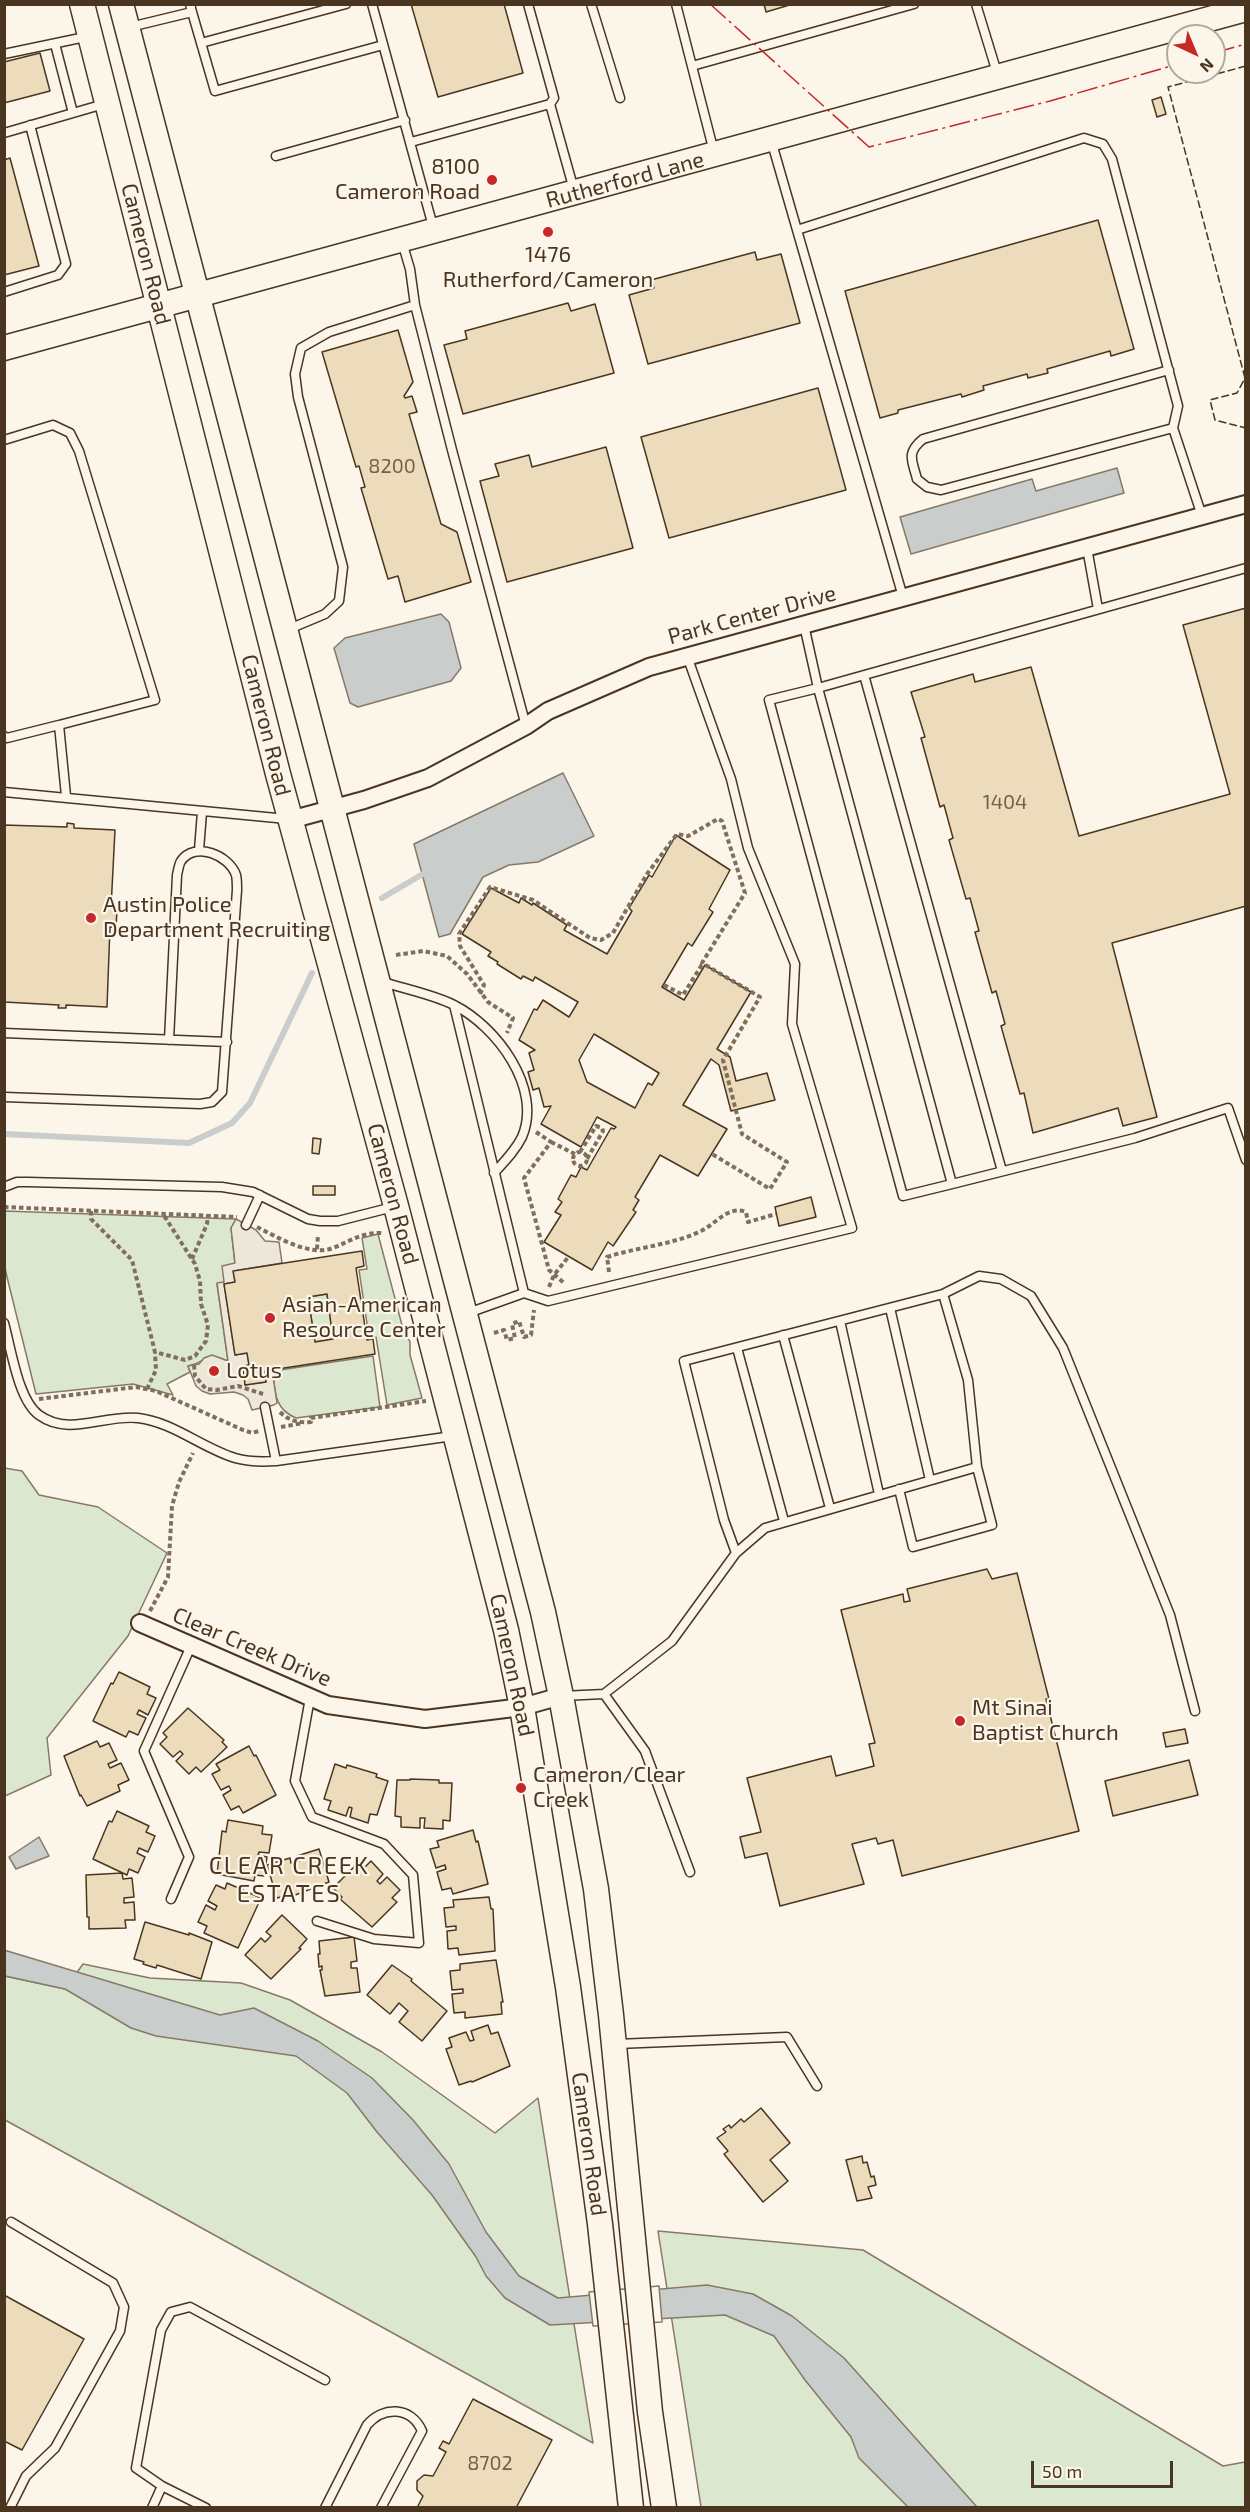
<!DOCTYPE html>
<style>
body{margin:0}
#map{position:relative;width:1250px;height:2512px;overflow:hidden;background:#fbf6e9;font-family:"Exo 2",sans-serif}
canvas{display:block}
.frame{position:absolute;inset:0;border:6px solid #4a3520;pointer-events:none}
.north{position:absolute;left:1166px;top:24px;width:60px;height:60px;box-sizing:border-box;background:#fbf6e9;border:2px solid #b4a999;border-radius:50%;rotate:136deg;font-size:16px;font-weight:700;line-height:24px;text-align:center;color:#4a3520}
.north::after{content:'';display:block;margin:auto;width:21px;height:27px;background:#c62828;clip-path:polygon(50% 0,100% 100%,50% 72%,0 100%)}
.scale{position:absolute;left:1031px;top:2461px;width:142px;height:27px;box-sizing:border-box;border:3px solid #4a3520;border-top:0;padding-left:8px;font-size:18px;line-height:21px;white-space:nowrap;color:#4a3520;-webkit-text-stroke:4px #fbf6e9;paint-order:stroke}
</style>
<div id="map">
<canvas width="1250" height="2512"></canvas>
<div class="frame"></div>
<div class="north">N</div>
<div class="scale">50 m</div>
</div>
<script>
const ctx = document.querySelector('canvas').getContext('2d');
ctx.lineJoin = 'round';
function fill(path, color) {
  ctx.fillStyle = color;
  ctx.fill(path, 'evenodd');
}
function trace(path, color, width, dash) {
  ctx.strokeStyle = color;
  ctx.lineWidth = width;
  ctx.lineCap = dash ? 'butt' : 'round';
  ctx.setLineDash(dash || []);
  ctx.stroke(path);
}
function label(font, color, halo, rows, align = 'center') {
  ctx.font = font + ' "Exo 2",sans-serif';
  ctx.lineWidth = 4.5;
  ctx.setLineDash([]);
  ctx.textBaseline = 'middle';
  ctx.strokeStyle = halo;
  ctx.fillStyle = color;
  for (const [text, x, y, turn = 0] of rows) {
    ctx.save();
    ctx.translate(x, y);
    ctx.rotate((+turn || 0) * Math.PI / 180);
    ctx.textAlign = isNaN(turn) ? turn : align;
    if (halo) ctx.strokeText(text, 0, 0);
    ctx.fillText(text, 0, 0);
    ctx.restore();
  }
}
const green = new Path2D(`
 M4,1211l232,8 -5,9 4,36 -11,18 -7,2 11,77c-24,-10 -18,0 -40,5l2,6 -23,12 6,11 -40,-11 -97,10 -29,-117 -3,-14z
 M378,1234l25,95 7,13v13l12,43 -35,7 -11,-68h-7l-10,-67 8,-1 -5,-31z
 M327,1294l6,45 -18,3 -7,-45z
 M373,1356l7,51 -84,11c-22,-9 -21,-26 -23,-47z
 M4,1468l18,3 17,24 59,12 69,46 -39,83 -81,102 4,37 -46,21z
 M83,1964l67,14 91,5 49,17 92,52 113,81 43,-35 55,345 -588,-323v-144l60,13z
 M658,2231l205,19 360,216 22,-4v45h-544z`);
fill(green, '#dce7d0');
trace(green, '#887966', 1.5);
const parking = new Path2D(`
 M236,1219l20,11 9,11 14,1 3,21 -48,8 1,11 -11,2 11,71 12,-2 2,12 -6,2 2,18 21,-3 -1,-11 7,-1 5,33 -3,2 -22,5 -4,-11 -5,-4 -9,-3 -24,2 -8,-3 -6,-5 -8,-20 11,-2 5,-6 8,-3 16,6 -11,-78 7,-1 -2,-16 13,-3 -4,-35z`);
fill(parking, '#ede7d9');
trace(parking, '#887966', 1.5);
const water = new Path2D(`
 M1117,468l7,25 -213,61 -11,-37 132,-38 4,12z
 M441,614l8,8 12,46 -10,13 -93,26 -8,-4 -16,-55 11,-10z
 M563,773l31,63 -56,26 -29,3 -26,12 -33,57 -11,3 -25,-93z
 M39,1837l10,19 -33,13 -7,-12z
 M4,1950l216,65 34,-7 64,33 54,37 41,42 36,44 37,68 33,44 39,22 149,-13 46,9 39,22 52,42 133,149h-69l-49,-49 -8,-21 -46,-57 -31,-44 -49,-21 -175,10 -45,-27 -19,-22 -10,-19 -44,-62 -55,-63 -30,-39 -51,-37 -140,-20 -25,-8 -66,-39 -60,-13z`);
fill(water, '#c9cecd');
trace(water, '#887966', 1.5);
const pier = new Path2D(`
 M659,2286l3,36 -69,4 -4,-34z`);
fill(pier, '#fbf6e9');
trace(pier, '#887966', 1.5);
trace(new Path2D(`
 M382,898l46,-27
 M4,1134l185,9 43,-20 18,-20 62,-130`), '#c9cecd', 6);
const building = new Path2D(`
 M411,4h93l19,69 -85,24z
 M764,4h29l-27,8z
 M40,53l10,38 -46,12v-41z
 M1161,97l5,17 -9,3 -5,-17z
 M10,158l29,108 -35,9v-115z
 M1098,220l36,129 -23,7 -1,-5 -63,18 1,4 -20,5 -1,-4 -44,12 1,4 -22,7 -1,-3 -63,16v3l-18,5 -35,-127z
 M755,252l2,8 24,-6 19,69 -152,41 -19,-69 25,-7 -3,-8z
 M568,303l3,8 24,-7 19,69 -151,41 -19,-69 23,-6 -2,-8z
 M398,330l15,52 -9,14 1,2 7,-2 5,16 -8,2 32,110 16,8 14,50 -66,20 -7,-26 -10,3 -27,-91 4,-1 -6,-21 -3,1 -34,-115z
 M818,388l28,102 -177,48 -28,-101z
 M606,447l27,101 -126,34 -27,-101 19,-5 -4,-12 34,-9 3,12z
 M1246,608v298l-134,37 45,174 -34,9 -5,-18 -85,25 -9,-40 -4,1 -19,-68 4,-2 -9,-33 -4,2 -17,-61 4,-1 -9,-33 -4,1 -17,-59 4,-2 -9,-33 -4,2 -19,-69 4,-1 -14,-45 62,-18 2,8 56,-15 48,169 151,-42 -47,-169z
 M67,823l7,1v4l41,2 -4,78 6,1 -1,19 -6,-1 -3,80 -41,-2v3h-8l1,-3 -55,-3v-177l63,2z
 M676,835l54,35 -21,39 4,3 -21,34 -4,-3 -26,44 22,13 21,-35 46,27 -34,57 13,8 6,24 31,-8 8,27 -44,11 -12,-46 -8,-6 -28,46 44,24 -29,47 -38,-21 -25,42 4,3 -6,10 3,2 -23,34 -5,-4 -16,28 -48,-28 17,-27 -6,-3 7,-10 -4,-3 13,-24 5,2 5,-10 6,3 24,-42 3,1 2,-2 -19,-10 -16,30 -40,-23 10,-18 -7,1 -5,-19 -6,2 -5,-18 6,-2 -5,-17 6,-3 -16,-10 15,-31 3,1 6,-10 26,17 9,-15 -43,-25 -2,4 -10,-5 -2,3 -24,-15 1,-2 -10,-6 3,-4 -29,-18 29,-46 28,15 2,-5 11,7 1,-2 34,22 -3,5 43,24 25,-43 -3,-3 20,-33 3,2zM594,1034l65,39 -7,12 -4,-2 -13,25 -48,-26 -8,-22z
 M313,1138l8,1 -2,15 -7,-1z
 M313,1186h22v9h-22z
 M811,1197l5,20 -37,9 -4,-19z
 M362,1251l2,15 -8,2 11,72 6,-1 2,15 -110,17 1,11 -21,3 -2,-19 6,-1 -2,-12 -12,2 -11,-71 11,-2 -2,-11zM327,1294l6,45 -18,3 -7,-45z
 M987,1569l5,10 25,-6 32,126h-3l33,132 -177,45 -9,-36 -15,4 -2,-6 -24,6 12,40 -84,22 -13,-53 -22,5 -5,-21 21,-5 -14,-54 84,-22 5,20 38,-10 -5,-22 6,-1 -34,-133 62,-16 1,8 6,-1 -3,-12z
 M119,1672l31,15 -3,7 9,4 -8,17 -9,-5 -2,4 9,4 -8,17 -9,-4 -3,6 -33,-16 18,-38 2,1z
 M188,1708l36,32 -2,2 5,5 -26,25 -5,-5 -7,7 -13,-13 7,-7 -3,-3 -7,6 -13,-13 7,-7 -4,-4z
 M1185,1729l3,14 -22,4 -3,-14z
 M97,1741l3,6 9,-4 8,17 -9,4 2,4 11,-5 8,17 -11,5 2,6 -33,15 -6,-11 -1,1 -16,-40z
 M249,1746l5,10 2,-1 20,40 -33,18 -4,-7 -8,4 -8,-15 8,-5 -2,-4 -8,4 -9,-16 8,-4 -4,-6z
 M1189,1760l9,35 -85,21 -8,-35z
 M335,1764l11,4 1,-3 30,9 -1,3 12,4 -11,34 -7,-1 -2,9 -18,-6 2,-9 -3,-1 -3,9 -18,-6 3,-9 -7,-2z
 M410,1779l29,1v3h13l-2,38 -7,-1v9l-19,-1 1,-10h-5v10l-19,-1v-10l-6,-1 2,-36h13z
 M117,1811l32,15 -3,6 9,4 -7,16 -9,-4 -2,5 8,4 -7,16 -9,-4 -2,6 -34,-16 16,-38 3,1z
 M228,1820l35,6 -1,8 10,1 -3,18 -10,-1 -1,3 9,2 -3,19 -9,-1 -1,6 -37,-7 5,-43 4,1z
 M473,1830l3,12 2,-1 10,43 -35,10 -2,-6 -9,2 -5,-18 9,-3 -1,-4 -9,3 -6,-19 9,-2 -2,-6z
 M319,1849l10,33 -39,15 -1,-2 -12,3 -10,-33 23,-7 1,5 8,-2 -2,-5z
 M371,1861l12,13 -6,7 3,3 7,-7 13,13 -8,8 5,4 -25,25 -32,-28 2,-2 -9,-9 26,-26 5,6z
 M122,1873l1,6 9,-1 2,19 -10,1v5l10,-1 1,18h-10l1,8 -37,1v-12h-2l-1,-42z
 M227,1883l34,15 -23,50 -34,-15 3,-7 -9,-4 8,-17 9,5 2,-4 -9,-5 8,-16 9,4z
 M489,1897l2,12h2l2,42 -36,4 -1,-7 -10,1 -1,-18 9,-1v-4l-10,1 -2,-19 10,-1 -1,-7z
 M282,1915l25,24 -8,9 2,1 -30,30 -26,-24 16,-17 4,4 6,-6 -5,-4z
 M145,1922l44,13v-2l23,9 -11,37 -44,-14 -1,3 -13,-4 1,-2 -10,-3z
 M354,1937l3,24 -6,1v6h6l3,24 -35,4 -5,-26h2v-4l-3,1 -1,-13h2l-1,-13z
 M496,1960l7,42h-2l1,12 -37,4v-6l-11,1 -2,-19 11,-1v-4l-11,1 -2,-19 10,-1v-6z
 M392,1965l20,14 -1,2 36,30 -25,30 -23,-19 9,-11 -9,-8 -9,11 -23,-19z
 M488,2025l3,9 7,-2 12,34 -38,16 -1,-1 -12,4 -13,-36 6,-2 -3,-9 17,-6 4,9 4,-1 -3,-9z
 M761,2108l29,35 -20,17 18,21 -25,21 -39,-48 4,-3 -11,-13 9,-6 -3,-3 6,-4 2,3 10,-9 3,3z
 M862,2156l1,7 4,-1 4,15 3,-1 2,9 -8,2 4,11 -15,3 -11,-41z
 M4,2295l80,44 -62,111 -18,-9z
 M473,2399l79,41 -36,68h-99l6,-12 -6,-6v-9l7,-6 9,1 13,-24 -7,-4 4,-7 6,3z`);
fill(building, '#ecdcbc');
trace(building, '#4a3520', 1.5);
const lane = new Path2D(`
 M372,4l62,226
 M528,4l26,94 -4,6
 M591,4l29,94
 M676,4l38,148
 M976,4l22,72
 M192,12l23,79 168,-46
 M130,27l62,-15 -2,-8
 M201,43l145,-39
 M55,44l18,69
 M4,54l86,-18
 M692,66l222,-62
 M4,133l100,-29
 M771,140l132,457
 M411,142l139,-38 24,86
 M276,156l129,-36
 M797,230l287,-92 19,6 9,15 66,247 -5,22 29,88
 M402,242l8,27 5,36 37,145 74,276
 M4,292l54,-17 8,-11 -36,-139
 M1169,370l-246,69c-17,14 -11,21 -6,40l10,8 14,3 232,-62
 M4,440l49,-15 17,8 9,18 76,249 -96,25
 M1087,548l11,61
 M1246,568l-428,120 134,496 183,-46 93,-30 18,52
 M804,625l14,63 -49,12 134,496 49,-12
 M289,629l36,-15 14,-13 4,-34 -45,-170 -3,-23 6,-26 28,-16 86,-27
 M864,675l138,496
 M4,736l3,2 52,-13 7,71
 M4,792l283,27
 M199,850l3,-38
 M380,981c24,8 52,13 74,24 42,21 89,83 68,132 -7,14 -17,24 -28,36
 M454,1005l70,288 24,8 304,-73 -60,-204 3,-60 -47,-116 -17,-69 -44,-123
 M4,1033l223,9
 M4,1097l196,7 12,-2 10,-10 15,-202c0,-5 0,-11 -1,-15 -7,-20 -41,-34 -55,-14 -2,3 -3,10 -4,14l-8,165
 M4,1187l13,-5h11l194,5 31,5 55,27 12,2h18l55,-14
 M246,1225l14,-30
 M943,1294l36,-18 22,3 30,17 32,52 107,267 25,96
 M890,1308l40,172
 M468,1313l56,-20
 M840,1321l39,173
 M4,1323c7,25 14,77 35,92 30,22 66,-1 99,3 35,4 64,30 97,40 14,4 27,4 41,3l177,-25
 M783,1335l47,173
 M737,1348l47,173
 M265,1407l11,54
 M899,1489l14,58 79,-22 -15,-58
 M604,1694l41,57 45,121
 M562,1696l42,-2 68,-53 64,-88 29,-25 212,-61 -9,-87 -25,-86 -259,67 40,159 12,33
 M310,1698l-15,83 17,36 72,27 29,31 6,68 -45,-4 -57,-18
 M171,1899l18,-42 -45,-106 47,-105
 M617,2044l170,-7 30,49
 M162,2486l-26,-18 25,-138 10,-18 19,-5 135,73
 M10,2508l16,-32 29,-28 65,-117 4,-24 -11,-24 -102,-61
 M152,2508l10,-22 44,22
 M325,2508l42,-83c16,-19 44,-19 55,6l-41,77`);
const street = new Path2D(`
 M290,820l74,-20 64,-22 98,-52 22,-15 101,-44 597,-163
 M140,1623l188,82 97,14 97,-12 39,-11`);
const secondary = new Path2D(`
 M82,4l196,770 118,432 110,424 16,77 46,280 32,237 31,284
 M121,4l422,1608 18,84 35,193 15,126 39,397 14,96
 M4,348l1242,-339`);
trace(lane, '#4a3520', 11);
trace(street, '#4a3520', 20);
trace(secondary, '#4a3520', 27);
trace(new Path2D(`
 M396,955l27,-4 24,5 20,18 21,28 25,16 -6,15
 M664,985l19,10 20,-32
 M480,994l4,-9 -24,-39 -1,-12 31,-47 43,13 57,38 11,2 12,-7 34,-59 30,-40 11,2 30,-17 4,2 23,72 -43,70 58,34 -37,63 19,74 45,28 -17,27 -58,-35
 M536,1132l15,10 -27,36 25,92 15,13
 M551,1142l24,12
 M580,1152l16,-26 6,2 1,3 -16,28
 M573 1159a7 7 0 1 1 14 0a7 7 0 1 1-14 0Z
 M4,1207l233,10
 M91,1211v8l41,41 23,92 30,8 10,-4 11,-15 2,-16 -7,-21 -1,-23 -5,-17 -32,-50
 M257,1227c20,10 53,30 76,21 17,-7 30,-16 49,-15
 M317,1249l1,-14
 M192,1259l15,-35 1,-9
 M609,1272l-2,-15c31,-10 65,-12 94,-26 15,-7 27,-26 45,-19l2,10 28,-8
 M549,1287l5,-12 15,-19
 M494,1333l10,-3 3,10 8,-2 -3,-14 7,-3 5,16 7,-2 3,-25
 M194,1365l1,11 11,13 11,1 21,-4 25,8
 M147,1389l9,-19 -1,-18
 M39,1399l97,-12 20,4 87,39 9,3 7,-2
 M280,1412c9,9 19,11 31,10v-4l115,-17
 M281,1427l22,-4
 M150,1611l18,-34 4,-71 7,-24 14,-29`), '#7f6f5c', 4, [4.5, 3]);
trace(lane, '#fbf6e9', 8);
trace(street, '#fbf6e9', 16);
trace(secondary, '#fbf6e9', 24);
trace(new Path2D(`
 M1246,66l-78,21 77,291 -8,15 -27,7 5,20 31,8`), '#4a3520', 1.5, [8, 3]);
trace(new Path2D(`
 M710,4l159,143 181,-46 128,-37
 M1214,53l32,-9`), '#c62828', 1.5, [21, 4.5, 3, 4.5]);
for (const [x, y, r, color] of [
 [492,180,6,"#c62828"],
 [548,232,6,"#c62828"],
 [91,918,6,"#c62828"],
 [270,1318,6,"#c62828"],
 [214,1371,6,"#c62828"],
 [960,1721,6,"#c62828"],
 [521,1788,6,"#c62828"]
]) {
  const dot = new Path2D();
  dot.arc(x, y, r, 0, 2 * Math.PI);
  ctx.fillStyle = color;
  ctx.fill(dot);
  trace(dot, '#fbf6e9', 2);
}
label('20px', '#725f47', null, [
 ["8200",392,466],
 ["1404",1005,802],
 ["8702",490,2463]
]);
label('22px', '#4a3520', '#fbf6e9', [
 ["8100",480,167,"right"],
 ["Cameron Road",480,192,"right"],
 ["1476",548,255,"center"],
 ["Rutherford/Cameron",548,280,"center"],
 ["Austin Police",103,905],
 ["Department Recruiting",103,930],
 ["Asian-American",282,1305],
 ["Resource Center",282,1330],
 ["Lotus",226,1371],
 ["Mt Sinai",972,1708],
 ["Baptist Church",972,1733],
 ["Cameron/Clear",533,1775],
 ["Creek",533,1800]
], 'left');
label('22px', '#4a3520', '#fbf6e9', [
 ["Rutherford Lane",625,180,-15],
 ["Cameron Road",146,254,76],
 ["Park Center Drive",752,615,-15],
 ["Cameron Road",266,725,76],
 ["Cameron Road",393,1194,75],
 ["Clear Creek Drive",252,1647,23],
 ["Cameron Road",512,1665,78],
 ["Cameron Road",589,2144,82]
]);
ctx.letterSpacing = '1.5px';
label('24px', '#4a3520', '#fbf6e9', [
 ["CLEAR CREEK",289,1866],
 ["ESTATES",289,1894]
]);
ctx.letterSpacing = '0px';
</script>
